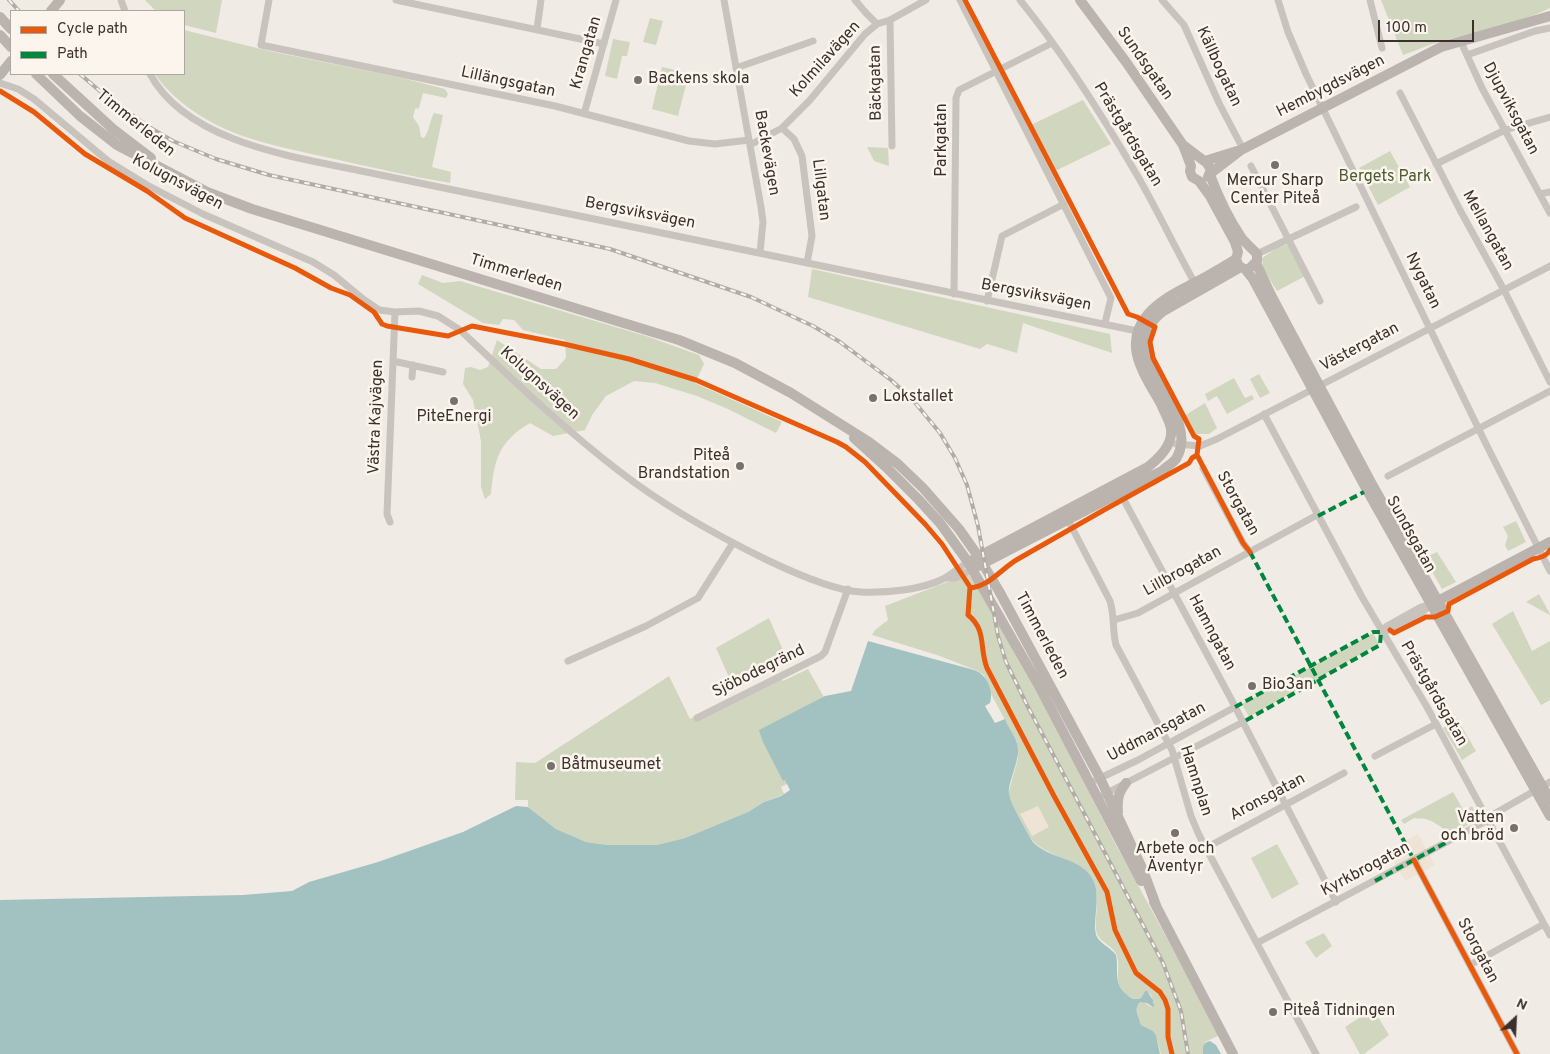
<!DOCTYPE html>
<meta charset="utf-8">
<style>
body{margin:0}
#map{position:relative;width:1550px;height:1054px;overflow:hidden;background:#f0ebe5;font-family:Overpass,sans-serif}
canvas{display:block}
.legend{position:absolute;left:10px;top:10px;width:175px;height:65px;box-sizing:border-box;background:#fbf5ee;border:1px solid #aea6a0;margin:0;padding:6px 9px;list-style:none;font-size:15px;color:#3b302b}
.legend li{display:flex;align-items:center;gap:10px;height:25px}
.legend b{width:25px;border:1px solid #aea6a0}
.north{position:absolute;left:1490px;top:994px;width:50px;height:50px;-webkit-text-stroke:4px #fbf5ee;paint-order:stroke;rotate:25deg;font-size:14px;font-weight:700;line-height:20px;text-align:center;color:#3b302b}
.north::after{content:'';display:block;margin:auto;width:18px;height:22px;background:#3b302b;clip-path:polygon(50% 0,100% 100%,50% 72%,0 100%)}
.scale{position:absolute;left:1378px;top:20px;width:96px;height:22px;box-sizing:border-box;border:2px solid #3b302b;border-top:0;padding-left:6px;font-size:15px;line-height:18px;white-space:nowrap;color:#3b302b;-webkit-text-stroke:4px #fbf5ee;paint-order:stroke}
</style>
<div id="map">
<canvas width="1550" height="1054"></canvas>
<ul class="legend">
<li><b style="height:6px;background:#e8590c"></b>Cycle path</li>
<li><b style="height:6px;background:#00873e"></b>Path</li>
</ul>
<div class="north">N</div>
<div class="scale">100 m</div>
</div>
<script>
const ctx = document.querySelector('canvas').getContext('2d');
ctx.lineJoin = 'round';
function fill(path, color) {
  ctx.fillStyle = color;
  ctx.fill(path, 'evenodd');
}
function trace(path, color, width, dash) {
  ctx.strokeStyle = color;
  ctx.lineWidth = width;
  ctx.lineCap = dash ? 'butt' : 'round';
  ctx.setLineDash(dash || []);
  ctx.stroke(path);
}
function label(font, color, halo, rows, align = 'center') {
  ctx.font = font + ' Overpass,sans-serif';
  ctx.lineWidth = 5;
  ctx.setLineDash([]);
  ctx.textBaseline = 'middle';
  ctx.strokeStyle = halo;
  ctx.fillStyle = color;
  for (const [text, x, y, turn = 0] of rows) {
    ctx.save();
    ctx.translate(x, y);
    ctx.rotate((+turn || 0) * Math.PI / 180);
    ctx.textAlign = isNaN(turn) ? turn : align;
    if (halo) ctx.strokeText(text, 0, 0);
    ctx.fillText(text, 0, 0);
    ctx.restore();
  }
}
fill(new Path2D(`
 M145,0h77l-6,33 -32,-8v-14h-28z
 M1381,0h169v8c-35,17 -73,23 -111,34 -12,3 -24,9 -36,13z
 M650,18l13,3 -7,24 -13,-3z
 M184,30l85,21 133,27 43,11 3,5 -2,4 -23,-5 -4,15 -4,1 -2,8 6,9 2,11 3,1c6,-8 5,-16 10,-25l9,2 -11,52 19,5 -1,11c-41,-7 -80,-16 -120,-25 -56,-13 -103,-19 -149,-56 -10,-9 -19,-17 -26,-28h29z
 M613,39l17,3 -3,14h-5l-5,23 -12,-3z
 M662,67l27,6 -11,43 -26,-7z
 M1083,100l28,44 -56,27 -24,-46z
 M867,147l21,1 1,18 -15,-5z
 M1390,151l20,36 -32,18 -19,-37z
 M1288,244l19,31 -30,16 -14,-22 -1,-11 15,-10z
 M812,269l298,65 2,19 -89,-30 -6,30 -30,-9 -7,5 -172,-52z
 M422,275l21,8 17,-2 186,55 53,19 5,9 -9,19 87,39 -6,11 -48,-24 -31,-13 -42,-13 -21,-2 -28,15 -14,19 -7,15 -32,6 -23,-13c-31,18 -36,37 -39,71l-6,5 -4,-12v-46l-8,-41 -10,-16 2,-16 6,-1 9,3 8,-3 9,-27 44,29h15l10,-11 -1,-18 -42,-10 -9,-10 -11,-1 -4,6 -16,-2 -65,-39z
 M1259,374l11,19 -10,5 -10,-19z
 M1234,378l11,20 7,-3 2,4 -27,15 -10,-18 -9,5 -3,-7z
 M1205,403l12,25 -8,6h-15l-10,-18z
 M1516,521l10,21 -18,9 -3,-6 3,-9 -5,-9z
 M1437,552l19,30 -14,7 -18,-31z
 M968,574l7,8 59,103 83,162 103,188 -15,7v12h-44l-5,-19 -3,-4 -12,-6c-2,-9 -8,-15 -1,-23h4l7,5 3,-4 -3,-8 -6,-4 -4,7 -5,1c-30,-7 -11,-32 -21,-47 -6,-9 -18,-11 -19,-23 -1,-15 4,-31 -2,-45 -9,-26 -44,-25 -61,-43 -12,-12 -17,-32 -25,-47l10,-35 -1,-17 -26,-48 -2,-8 -5,-11 -6,-4 -41,-16 -65,-20 3,-5 13,-10 -3,-14z
 M1539,594l11,20v1l-24,-13z
 M1513,611l19,40 18,-10v59l-9,5 -49,-81z
 M769,618l20,46 -10,3 -13,1 -15,12 -19,4 -16,-36z
 M1373,633l6,11 -130,73 -7,-13z
 M808,669l17,30 -36,84 -8,4 3,7 -20,8 -16,10 -63,26 -28,7h-50l-21,-3 -30,-13 -28,-22v-7h-13l1,-38 19,1 134,-87 21,43 89,-45 4,7z
 M1457,719l19,32 -14,9 -19,-32z
 M1453,792l11,19 8,-5 5,8 -2,6 -26,17c-4,-9 -14,-15 -23,-18 -3,-1 -8,0 -12,-1l-10,6 -3,-4z
 M1277,844l22,40 -27,15 -21,-41z
 M1324,933l8,13 -16,12 -11,-16z
 M1373,1009l16,26 -25,19h-4l-15,-27z`), '#d1d6bf');
fill(new Path2D(`
 M1038,806l11,21 -17,9 -12,-22z
 M1418,834l17,31 -30,16 -15,-27 11,-6 -2,-4z`), '#eee3d5');
fill(new Path2D(`
 M868,641l106,29c13,4 20,21 16,33l-5,3 10,17 10,-4c4,11 13,19 13,31 1,12 -11,35 -9,44 1,8 19,41 24,48 15,17 49,15 60,38 9,18 -2,44 4,57 4,7 14,11 19,18 3,14 -3,29 10,39 5,5 9,6 15,4l4,-7h2l6,9 1,6 -1,1 -6,-4 -7,-1c-7,8 -1,14 1,23l12,6 3,4 4,19h-1160v-154l243,-5 49,-4 17,-9 69,-20 85,-30 53,-26 12,1 28,22 30,13 21,3h50l28,-7 63,-26 16,-10 17,-6 9,-6 -5,-10 -2,1 -20,-39 -4,-12 66,-34 26,-5z
 M1210,1041l6,4 5,9h-18c0,-7 -1,-11 7,-13z`), '#a1c2c1');
trace(new Path2D(`
 M121,0l4,11
 M269,0l-8,45 294,61 134,35 26,3 34,-4
 M396,0l208,44
 M724,0l37,207 2,15 -3,31
 M855,0l11,13 11,11
 M960,0l151,298 -6,25
 M1020,0c44,54 82,115 117,175 21,36 39,75 60,112
 M1162,0l22,25 35,78 24,46
 M1278,0l10,32 18,42 180,370 64,127
 M1370,0l12,48
 M890,20l2,126
 M537,29l4,-29
 M1461,42l21,46 68,125
 M1467,55l68,-24 15,-3
 M736,68l77,-27
 M150,74c39,72 154,84 226,100l766,158
 M0,83l18,6 16,10 74,62 39,24 56,29 110,48 21,13 29,24 16,11 16,2 24,-1 19,5 22,14c52,49 103,98 159,141 45,35 95,63 146,88 25,12 69,32 96,33 25,1 60,-2 82,-13 9,-5 17,-12 25,-17
 M1400,93l60,117 44,80 46,92
 M584,114l32,-114
 M782,128l12,11 8,17 10,80 -5,27
 M750,145l32,-17 28,-28 55,-66 12,-10 13,-4 36,-20
 M1436,164l69,-34 45,-13
 M1251,166l69,135
 M1540,194l10,-2
 M1257,254l99,-47
 M954,294l2,-196 3,-8 93,-47
 M987,301l15,-65 62,-32
 M393,361l50,11
 M412,377l1,-12
 M1264,414l98,183 65,110 123,228
 M1176,444l24,2 17,-7 333,-173
 M1203,468l40,75 7,9
 M1388,476l162,-85
 M1118,489l112,208 106,205
 M1066,516l44,85c5,17 2,28 6,44l56,105 19,66 8,19 117,219
 M390,522l-3,-8 8,-202
 M945,578h10l18,-9
 M1114,620l24,-7 179,-98
 M1381,632l6,-6 34,-19 14,-4
 M1381,632c17,-3 38,-15 49,-27
 M568,661l78,-35 52,-28 35,-55
 M697,718l124,-62 4,-4 23,-63
 M1375,756l61,-32
 M1096,780l42,-20 97,-53
 M1103,795l140,-73
 M1487,818l63,-36
 M1206,848l138,-75
 M1414,860l103,194
 M1257,943l231,-123
 M1470,965l74,-41`), '#c9c3be', 7);
trace(new Path2D(`
 M1080,0l46,62 57,83 8,21 -1,5 2,6 7,4 11,15 25,46 3,10 -2,7 2,5
 M51,11l9,-11
 M0,17l11,12
 M0,35l11,12
 M36,74l44,42 37,29 90,47 45,17 427,131 56,23 56,30 78,49 29,22 25,24 36,41 19,27 21,35 101,187 43,92 14,38
 M53,74l60,55 38,29
 M0,75l11,-14
 M1183,145l24,18 4,7 -3,7
 M1205,161l32,-10
 M1211,173l30,-23 200,-103 109,-31
 M1210,175c8,21 18,43 31,62 5,7 11,11 16,17v7l-6,6
 M1256,263l15,32 102,191 177,314
 M1245,269l8,10 114,211 183,326
 M854,438l32,29 32,32 22,24 28,39 70,122 103,197
 M974,559l174,-92c11,-9 25,-22 23,-38 -1,-8 -7,-17 -10,-25 -16,-29 -40,-59 -13,-90 13,-15 31,-23 48,-32 14,-7 27,-15 40,-23
 M978,566l184,-95c4,-4 11,-8 14,-12 29,-47 -69,-103 -14,-147l79,-45
 M1438,601l112,-59
 M1118,812c-1,-12 0,-19 8,-29
 M1154,902l79,152`), '#bab3ae', 10);
const rail = new Path2D(`
 M9,0l10,11
 M80,74l29,25 40,28 24,14 43,18 53,16 341,74 141,48 62,29 27,16 51,38 21,19 28,34 15,25 12,27 11,41 20,110 8,26 21,43 136,258 18,48 7,43`);
trace(rail, '#b1aca8', 4);
trace(rail, '#fbf5ee', 2, [5.5]);
trace(new Path2D(`
 M1318,516l46,-24
 M1250,552l164,308
 M1235,707l138,-75h8l-1,13 -137,77
 M1375,881l72,-39`), '#00873e', 4, [8, 4]);
trace(new Path2D(`
 M965,0l163,314 9,3 18,10 -5,15 3,16 41,78 5,3 -2,16 46,88 7,9
 M0,91l34,21 51,42 62,37 38,27 110,50 36,20 19,7 24,17 8,12 5,2 61,10 24,-10 92,18 65,15 67,21 141,62 9,5 19,15 60,62 17,20 28,43 -2,28c19,15 11,33 19,53l67,128 53,96 8,38 21,43 24,19 5,8 3,9v28l4,17
 M970,588c20,-2 32,-20 48,-29 57,-33 114,-65 171,-96l3,-5 5,-3
 M1390,630l4,3 32,-16h9l13,-6 1,-7 84,-45c6,-1 14,-3 17,-9
 M1414,860l103,194`), '#e8590c', 5);
for (const [x, y, r, color] of [
 [638,80,5,"#7a716c"],
 [1275,165,5,"#7a716c"],
 [873,398,5,"#7a716c"],
 [454,401,5,"#7a716c"],
 [740,466,5,"#7a716c"],
 [1252,686,5,"#7a716c"],
 [551,766,5,"#7a716c"],
 [1514,828,5,"#7a716c"],
 [1175,833,5,"#7a716c"],
 [1273,1012,5,"#7a716c"]
]) {
  const dot = new Path2D();
  dot.arc(x, y, r, 0, 2 * Math.PI);
  ctx.fillStyle = color;
  ctx.fill(dot);
  trace(dot, '#fbf5ee', 2);
}
label('16px', '#3b302b', '#fbf5ee', [
 ["Krangatan",587,53,-74],
 ["Kolmilavägen",826,60,-48],
 ["Sundsgatan",1144,64,55],
 ["Källbogatan",1218,67,65],
 ["Lillängsgatan",508,83,12],
 ["Bäckgatan",877,83,-91],
 ["Hembygdsvägen",1331,87,-27],
 ["Djupviksgatan",1510,109,62],
 ["Timmerleden",135,124,39],
 ["Prästgårdsgatan",1127,135,59],
 ["Parkgatan",943,140,-90],
 ["Backevägen",766,153,80],
 ["Kolugnsvägen",177,183,28],
 ["Lillgatan",820,190,83],
 ["Bergsviksvägen",640,214,11],
 ["Mellangatan",1487,231,61],
 ["Timmerleden",516,274,17],
 ["Nygatan",1422,281,64],
 ["Bergsviksvägen",1036,296,11],
 ["Västergatan",1360,348,-28],
 ["Kolugnsvägen",539,384,42],
 ["Västra Kajvägen",377,417,-88],
 ["Storgatan",1237,504,61],
 ["Sundsgatan",1410,535,61],
 ["Lillbrogatan",1183,572,-29],
 ["Hamngatan",1211,633,62],
 ["Timmerleden",1041,636,62],
 ["Sjöbodegränd",759,672,-26],
 ["Prästgårdsgatan",1433,694,60],
 ["Uddmansgatan",1157,733,-28],
 ["Hamnplan",1195,781,72],
 ["Aronsgatan",1268,798,-28],
 ["Kyrkbrogatan",1366,870,-28],
 ["Storgatan",1477,951,62]
]);
label('16px', '#3b302b', '#fbf5ee', [
 ["Backens skola",648,80],
 ["Mercur Sharp",1275,182,"center"],
 ["Center Piteå",1275,200,"center"],
 ["Lokstallet",883,398],
 ["PiteEnergi",454,418,"center"],
 ["Piteå",730,457,"right"],
 ["Brandstation",730,475,"right"],
 ["Bio3an",1262,686],
 ["Båtmuseumet",561,766],
 ["Vatten",1504,819,"right"],
 ["och bröd",1504,837,"right"],
 ["Arbete och",1175,850,"center"],
 ["Äventyr",1175,868,"center"],
 ["Piteå Tidningen",1283,1012]
], 'left');
label('16px', '#4a5a2e', '#fbf5ee', [
 ["Bergets Park",1385,178]
]);
</script>
